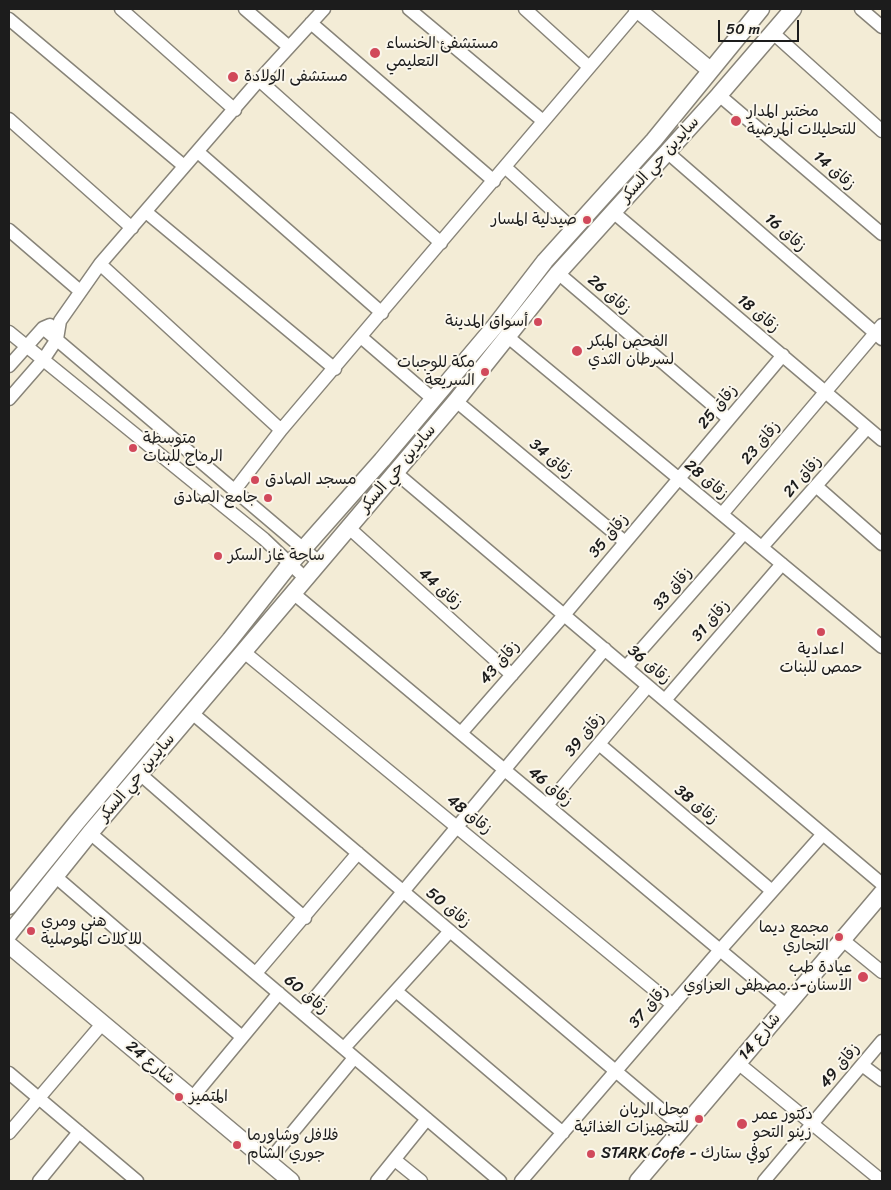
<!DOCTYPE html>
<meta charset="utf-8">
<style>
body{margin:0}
#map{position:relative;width:891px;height:1190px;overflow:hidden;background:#f3ecd6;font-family:Sriracha,sans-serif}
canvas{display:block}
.frame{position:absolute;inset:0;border:10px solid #1c1c1c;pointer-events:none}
.scale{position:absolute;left:718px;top:20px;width:81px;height:22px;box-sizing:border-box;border:2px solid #1c1c1c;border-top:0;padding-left:6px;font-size:15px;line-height:18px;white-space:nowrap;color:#1c1c1c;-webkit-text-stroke:4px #fbf7ec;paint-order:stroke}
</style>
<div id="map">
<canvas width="891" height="1190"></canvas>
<div class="frame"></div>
<div class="scale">50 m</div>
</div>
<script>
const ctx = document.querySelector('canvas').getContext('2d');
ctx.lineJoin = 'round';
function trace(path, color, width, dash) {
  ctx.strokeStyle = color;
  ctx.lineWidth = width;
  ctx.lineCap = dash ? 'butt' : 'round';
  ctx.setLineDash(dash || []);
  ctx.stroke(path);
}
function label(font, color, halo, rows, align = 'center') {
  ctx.font = font + ' Sriracha,"Playpen Sans Arabic",sans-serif';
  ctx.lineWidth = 4;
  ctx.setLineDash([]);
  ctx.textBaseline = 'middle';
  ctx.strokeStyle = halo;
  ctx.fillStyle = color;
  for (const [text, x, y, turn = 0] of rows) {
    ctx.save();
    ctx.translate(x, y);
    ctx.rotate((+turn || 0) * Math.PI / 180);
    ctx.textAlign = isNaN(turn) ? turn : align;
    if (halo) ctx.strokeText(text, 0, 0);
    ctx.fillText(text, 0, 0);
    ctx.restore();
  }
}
const minor = new Path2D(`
 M121,9l114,101
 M245,9l44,38
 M409,9l134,112
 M525,9l64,58
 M861,9l21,18
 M9,19l175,147
 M311,23l183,158
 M773,33l109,98
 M259,80l182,163
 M719,95l163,139
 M9,119l123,109
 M198,152l184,161
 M667,152l215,187
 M505,167l68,62
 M146,212l189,157
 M613,212l269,228
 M9,230l71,61
 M100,264l181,166
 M558,273l171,146
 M43,328l276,234
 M9,332l255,207 41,39
 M361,337l72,62
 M508,337l374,310
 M9,366l34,-38 7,-3
 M9,399l34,-39 14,-21 3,-18 40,-57 159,-184 65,-71
 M456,401l169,141
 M395,472l487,412
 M816,486l66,58
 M234,491l47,-61 357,-420
 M722,514l160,-189
 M348,527l164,148
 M762,547l105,-119
 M293,593l494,413
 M244,652l429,353
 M626,667l118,-134
 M665,700l117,-136
 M192,713l491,415
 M461,733l103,-118 219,-260
 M599,744l173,147
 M140,774l165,144
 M547,805l101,-119
 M90,833l410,348
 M56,877l186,160
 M844,941l38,31
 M256,973l102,-120
 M396,991l167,142
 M302,1013l303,-364
 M344,1048l106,-117
 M738,1063l144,118
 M862,1065l20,15
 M9,1073l128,108
 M192,1098l87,-105
 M9,1133l93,-109
 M395,1160l26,21
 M268,1162l86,-104
 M39,1181l40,-49
 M377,1181l50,-62
 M521,1181l199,-231 103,-116
 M764,1181l118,-140`);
const tertiary = new Path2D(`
 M637,9l73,61
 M9,906l68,-84 153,-182 60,-76 92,-104 113,-134 50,-65 109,-121 107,-131
 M9,934l81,-101 366,-432 102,-128 161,-178 74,-86
 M9,945l282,236
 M638,1181l244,-288`);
trace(minor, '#888479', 15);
trace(tertiary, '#888479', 19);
trace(minor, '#fff', 12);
trace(tertiary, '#fff', 16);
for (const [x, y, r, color] of [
 [375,53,6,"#d1495b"],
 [233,77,6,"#d1495b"],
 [736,121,6,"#d1495b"],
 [587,220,5,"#d1495b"],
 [538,322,5,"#d1495b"],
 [577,351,6,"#d1495b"],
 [485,372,5,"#d1495b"],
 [133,448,5,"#d1495b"],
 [255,480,5,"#d1495b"],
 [268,498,5,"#d1495b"],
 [218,556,5,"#d1495b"],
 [821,632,5,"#d1495b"],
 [31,931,5,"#d1495b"],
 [839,937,5,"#d1495b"],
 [863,977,6,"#d1495b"],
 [179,1097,5,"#d1495b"],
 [699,1119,5,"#d1495b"],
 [742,1124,6,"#d1495b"],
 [237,1145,5,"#d1495b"],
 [591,1154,5,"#d1495b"]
]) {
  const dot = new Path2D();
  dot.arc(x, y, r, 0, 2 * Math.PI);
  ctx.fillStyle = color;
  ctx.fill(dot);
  trace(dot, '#fbf7ec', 2);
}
label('16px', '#1c1c1c', '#fbf7ec', [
 ["مستشفئ الخنساء",386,44],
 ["التعليمي",386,62],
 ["مستشفى الولادة",244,77],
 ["مختبر المدار",747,112],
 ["للتحليلات المرضية",747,130],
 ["صيدلية المسار",577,220,"right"],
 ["أسواق المدينة",528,322,"right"],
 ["الفحص المبكر",588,342],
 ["لسرطان الثدي",588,360],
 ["مكة للوجبات",475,363,"right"],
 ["السريعة",475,381,"right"],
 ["متوسطة",143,439],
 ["الرماح للبنات",143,457],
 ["مسجد الصادق",265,480],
 ["جامع الصادق",258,498,"right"],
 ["ساحة غاز السكر",228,556],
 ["اعدادية",821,650,"center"],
 ["حمص للبنات",821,668,"center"],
 ["هني ومري",41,922],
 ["للاكلات الموصلية",41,940],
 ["مجمع ديما",829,928,"right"],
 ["التجاري",829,946,"right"],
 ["عيادة طب",852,968,"right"],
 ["الاسنان-د.مصطفى العزاوي",852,986,"right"],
 ["المتميز",189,1097],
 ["محل الريان",689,1110,"right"],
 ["للتجهيزات الغذائية",689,1128,"right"],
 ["دكتور عمر",753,1115],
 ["زينو التحو",753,1133],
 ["فلافل وشاورما",247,1136],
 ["جوري الشام",247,1154],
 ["STARK Cofe - كوفي ستارك",601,1154]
], 'left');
label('16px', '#1c1c1c', '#fbf7ec', [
 ["سايدين حي السكر",660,160,-48],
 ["زقاق 14",834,171,41],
 ["زقاق 16",785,233,41],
 ["زقاق 26",609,295,41],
 ["زقاق 18",758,314,40],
 ["زقاق 25",718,407,-50],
 ["زقاق 23",761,443,-50],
 ["زقاق 34",551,459,40],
 ["سايدين حي السكر",398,469,-50],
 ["زقاق 21",803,477,-49],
 ["زقاق 28",706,480,40],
 ["زقاق 35",609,536,-50],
 ["زقاق 44",440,589,42],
 ["زقاق 33",673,589,-49],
 ["زقاق 31",711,621,-49],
 ["زقاق 43",500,663,-49],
 ["زقاق 36",649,665,40],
 ["زقاق 39",585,735,-50],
 ["سايدين حي السكر",137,778,-50],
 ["زقاق 46",550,787,40],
 ["زقاق 38",696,805,40],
 ["زقاق 48",469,815,39],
 ["زقاق 50",448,908,40],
 ["زقاق 60",306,995,40],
 ["زقاق 37",649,1007,-49],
 ["شارع 14",760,1037,-50],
 ["شارع 24",150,1063,40],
 ["زقاق 49",840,1066,-50]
]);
</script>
